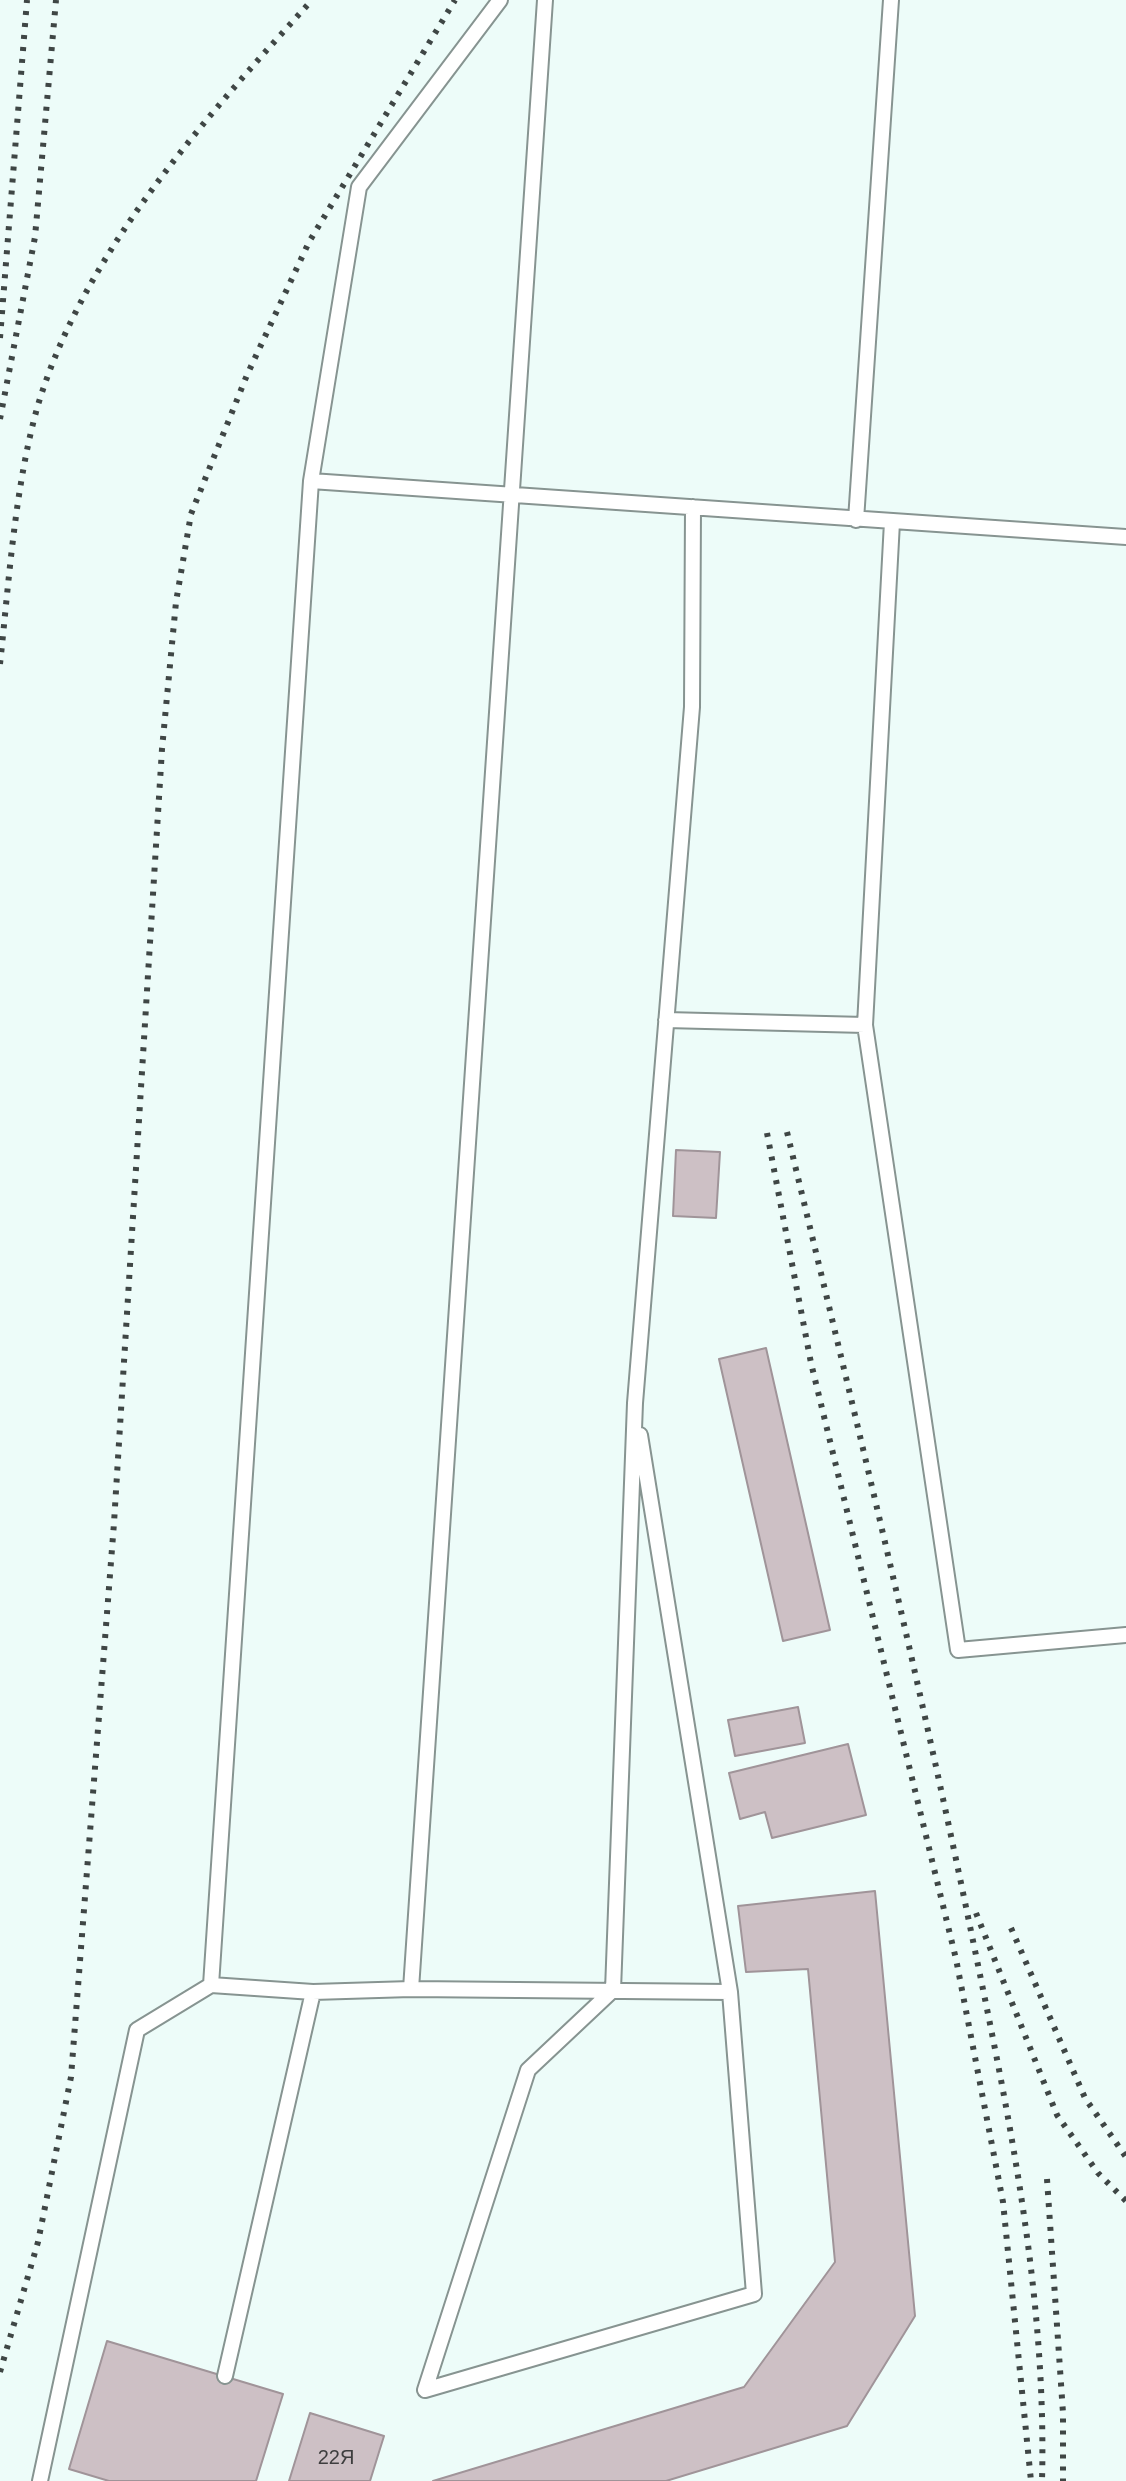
<!DOCTYPE html>
<meta charset="utf-8">
<style>
body{margin:0}
canvas{display:block;background:#edfcf9}
</style>
<canvas width="1126" height="2481"></canvas>
<script>
const ctx = document.querySelector('canvas').getContext('2d');
ctx.lineJoin = 'round';
function fill(path, color) {
  ctx.fillStyle = color;
  ctx.fill(path, 'evenodd');
}
function trace(path, color, width, dash) {
  ctx.strokeStyle = color;
  ctx.lineWidth = width;
  ctx.lineCap = dash ? 'butt' : 'round';
  ctx.setLineDash(dash || []);
  ctx.stroke(path);
}
function label(font, color, halo, rows, align = 'center') {
  ctx.font = font + ' Helvetica,sans-serif';
  ctx.lineWidth = 7;
  ctx.setLineDash([]);
  ctx.textBaseline = 'middle';
  ctx.strokeStyle = halo;
  ctx.fillStyle = color;
  for (const [text, x, y, turn = 0] of rows) {
    ctx.save();
    ctx.translate(x, y);
    ctx.rotate((+turn || 0) * Math.PI / 180);
    ctx.textAlign = isNaN(turn) ? turn : align;
    if (halo) ctx.strokeText(text, 0, 0);
    ctx.fillText(text, 0, 0);
    ctx.restore();
  }
}
const building = new Path2D(`
 M676,1150l44,2 -4,66 -43,-2z
 M766,1348l64,282 -47,11 -64,-282z
 M798,1707l7,36 -70,13 -7,-36z
 M848,1744l18,71 -94,23 -7,-26 -25,7 -11,-46z
 M875,1891l40,425 -68,110 -181,55h-233l311,-94 91,-125 -27,-293 -62,3 -8,-66z
 M107,2341l176,53 -27,87h-147l-40,-12z
 M310,2413l74,23 -14,45h-81z`);
fill(building, '#cdc0c5');
trace(building, '#a09499', 2);
const lane = new Path2D(`
 M311,481l815,56
 M856,520l35,-520
 M892,522l-27,503 93,625 168,-15
 M666,1020l199,5
 M640,1435l90,557
 M211,1985l100,-1504 48,-294 141,-187
 M411,1989l134,-1989
 M225,2376l88,-384
 M40,2481l97,-451 74,-45 102,7 98,-3 319,3 24,302 -329,96 103,-320 85,-80 22,-587 57,-696 1,-200`);
trace(lane, '#879491', 18);
trace(lane, '#fff', 14);
trace(new Path2D(`
 M0,338l27,-338
 M0,419l35,-182 21,-237
 M0,664c9,-83 15,-179 38,-259 46,-153 168,-288 274,-405
 M787,1132c62,258 125,515 179,775 39,189 81,380 76,574
 M767,1133l44,230 145,596 47,243 28,279
 M976,1913l81,202 41,58 28,28
 M1011,1928l74,170 41,59
 M1047,2179l16,234v68
 M0,2372l38,-130 33,-165 43,-554 48,-774 14,-147 15,-88 56,-139 62,-133 146,-242`), '#3f4645', 6, [4, 8]);
label('20px', '#3e3e3f', null, [
 ["22Я",336,2458]
]);
</script>
